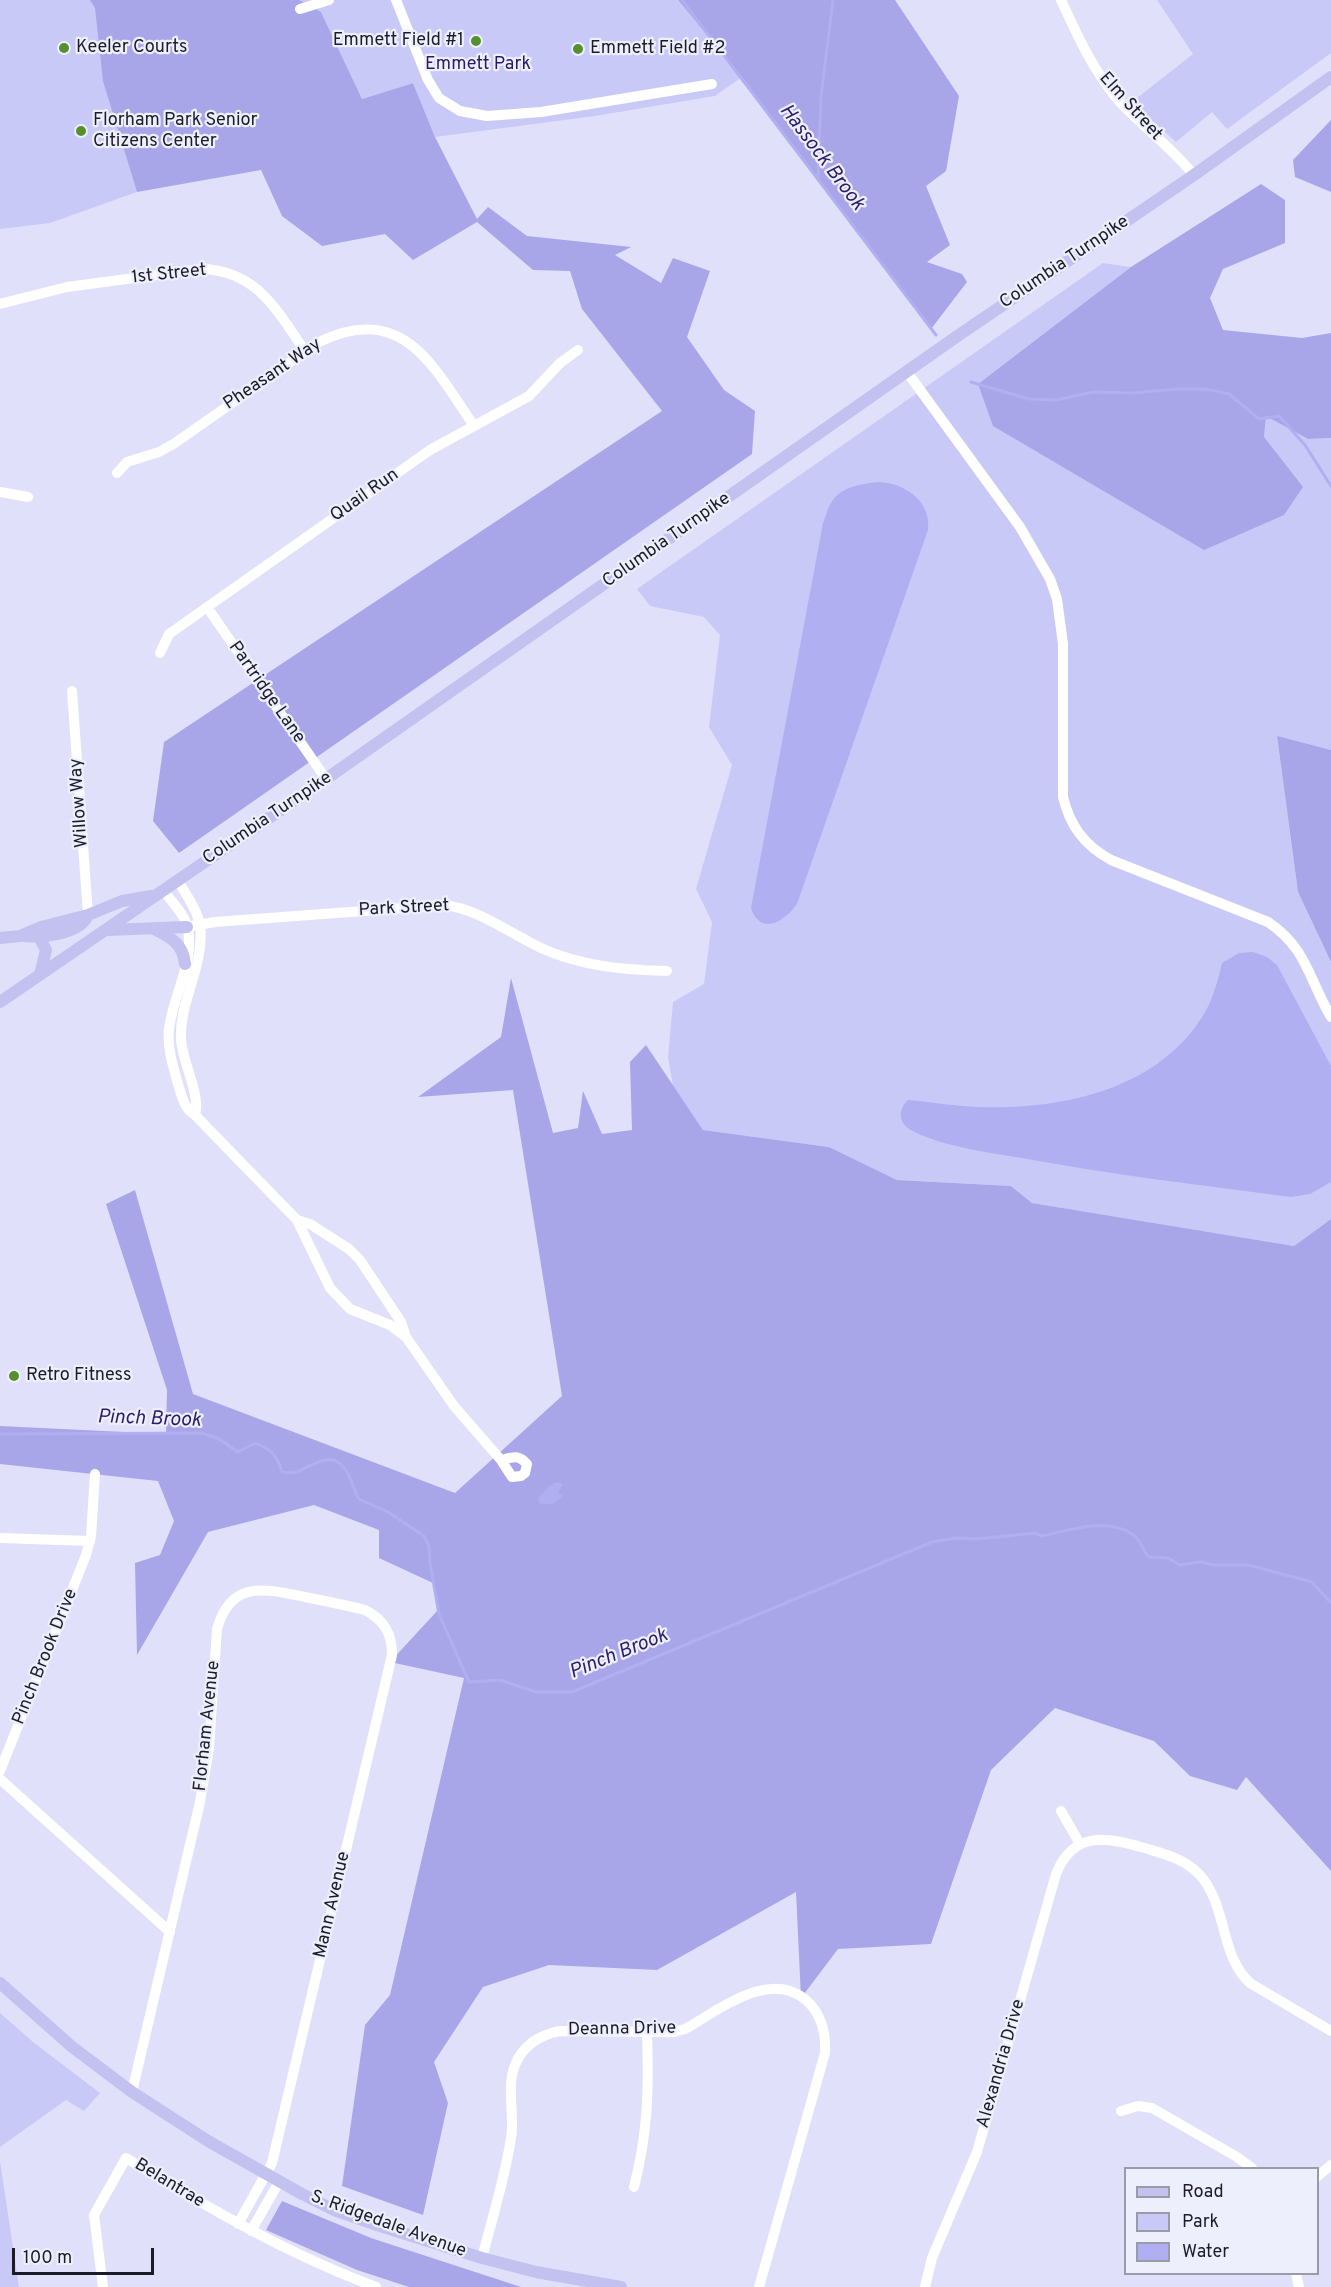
<!DOCTYPE html>
<style>
body{margin:0}
#map{position:relative;width:1331px;height:2287px;overflow:hidden;background:#e0e0fb;font-family:Overpass,sans-serif}
canvas{display:block}
.legend{position:absolute;left:1124px;top:2167px;width:195px;height:108px;box-sizing:border-box;background:#eeeffc;border:2px solid #9a9ba7;margin:0;padding:8px 10px;list-style:none;font-size:18px;color:#1c1c28}
.legend li{display:flex;align-items:center;gap:12px;height:30px}
.legend b{width:30px;border:2px solid #9a9ba7}
.scale{position:absolute;left:12px;top:2248px;width:142px;height:27px;box-sizing:border-box;border:3px solid #1c1c28;border-top:0;padding-left:8px;font-size:18px;line-height:21px;white-space:nowrap;color:#1c1c28;-webkit-text-stroke:4px #eeeffc;paint-order:stroke}
</style>
<div id="map">
<canvas width="1331" height="2287"></canvas>
<ul class="legend">
<li><b style="height:8px;background:#c2c1f0"></b>Road</li>
<li><b style="height:16px;background:#c9c9f8"></b>Park</li>
<li><b style="height:16px;background:#b0aff2"></b>Water</li>
</ul>
<div class="scale">100 m</div>
</div>
<script>
const ctx = document.querySelector('canvas').getContext('2d');
ctx.lineJoin = 'round';
function fill(path, color) {
  ctx.fillStyle = color;
  ctx.fill(path, 'evenodd');
}
function trace(path, color, width, dash) {
  ctx.strokeStyle = color;
  ctx.lineWidth = width;
  ctx.lineCap = dash ? 'butt' : 'round';
  ctx.setLineDash(dash || []);
  ctx.stroke(path);
}
function label(font, color, halo, rows, align = 'center') {
  ctx.font = font + ' Overpass,sans-serif';
  ctx.lineWidth = 4.5;
  ctx.setLineDash([]);
  ctx.textBaseline = 'middle';
  ctx.strokeStyle = halo;
  ctx.fillStyle = color;
  for (const [text, x, y, turn = 0] of rows) {
    ctx.save();
    ctx.translate(x, y);
    ctx.rotate((+turn || 0) * Math.PI / 180);
    ctx.textAlign = isNaN(turn) ? turn : align;
    if (halo) ctx.strokeText(text, 0, 0);
    ctx.fillText(text, 0, 0);
    ctx.restore();
  }
}
fill(new Path2D(`
 M0,0h678l64,77 -27,19 -120,20 -160,21 -22,-54 -51,16 -41,-87 -217,69 33,111 -87,31 -50,6z
 M1157,0h174v53l-104,76 -15,-17 -36,30 -44,-40 61,-48z
 M1103,263l28,4 -153,117 286,53 2,-22 42,24 23,-1v312l-54,-13 21,155 33,70v257l-37,27 -262,-43 -21,-17 -114,-6 -68,-33 -126,-17 -30,-44 -5,-29 5,-55 31,-18 8,-62 -16,-33 36,-124 -23,-38 11,-92 -16,-18 -54,-11 -13,-17z
 M0,2013l33,29 67,51 -16,18 -18,-11 -66,47z
 M0,2161l19,126h-19z`), '#c9c9f8');
fill(new Path2D(`
 M90,0h209l22,12 41,87 51,-16 22,54 42,82 11,-12 39,29 104,11 -16,8 46,28 12,-25 37,13 -23,66 37,53 31,21 -3,43 -573,399 -26,-32 11,-79 498,-331 -80,-102 -12,-38 -37,-1 -56,-48 -64,38 -28,-26 -63,12 -40,-30 -21,-46 -124,22 -34,-111 -8,-73z
 M678,0h217l64,96 -13,75 -20,15 24,59 -23,17 35,12 5,8 -36,47 -189,-252z
 M1331,120v72l-36,-15 -2,-17z
 M1261,184l24,16v43l-62,26 -13,29 13,32 79,8 29,-5v105l-23,1 -42,-23 -2,21 39,50 -19,28 -80,35 -211,-124 -15,-42 153,-117z
 M1277,736l54,14v212l-33,-70z
 M511,978l42,155 25,-5 5,-37 19,43 30,-4 -2,-68 16,-17 57,85 126,17 68,33 114,6 21,17 262,43 37,-27v652l-85,-94 -9,13 -47,-14 -36,-35 -99,-33 -64,62 -60,174 -93,5 -37,49 -5,-106 -139,78 -108,-5 -66,22 -49,75 14,41 -25,112 -81,-29 23,-161 25,-30 74,-317 -74,-16 48,-52 -5,-27 -54,-25v-28l-65,-25 -106,27 -71,123 -2,-92 25,-8 14,-34 -16,-40 -158,-17v-38l166,8 1,-44 -61,-186 29,-14 58,204 262,99 107,-97 -49,-306 -95,7 83,-60z
 M282,2201l89,37 150,49h-112l-52,-17 -91,-40z`), '#a8a6e9');
fill(new Path2D(`
 M879,482c25,1 53,19 49,48l-131,374c-12,17 -36,33 -46,4l72,-385c3,-7 5,-17 10,-23 9,-13 31,-17 46,-18z
 M1253,952l14,5 10,8 54,101v116l-21,12 -19,3c-92,-12 -184,-23 -275,-40 -28,-4 -82,-13 -105,-27 -13,-7 -13,-21 -3,-30 23,2 45,6 69,7 83,3 180,-16 227,-93 9,-15 14,-34 18,-51l17,-10z
 M556,1482l7,2 -5,9 5,3 -10,8h-13l-2,-6 11,-12z`), '#b0aff2');
trace(new Path2D(`
 M682,0l254,335
 M818,180l3,-83 12,-97
 M971,382l58,17 27,1 37,-8 41,1 42,-4h29l24,5 30,25 20,-3 26,29 26,41
 M0,1434l202,-1 17,6 19,13 17,-9c16,6 22,12 27,29 5,0 10,2 14,0 18,-6 36,-25 51,0 5,8 7,19 12,27l29,13 36,24 5,10 1,17 9,51 30,68 31,-2 36,12h36l360,-150 24,-4 21,1 58,-6 7,3c28,-6 64,-19 90,-2 9,5 10,16 17,23l19,1 12,7 21,-3 13,3h34l64,17 19,21`), '#b0aff2', 3);
trace(new Path2D(`
 M396,0l32,80 11,18 21,13 27,5 54,-4 171,-28
 M1061,0c16,35 32,70 57,100 24,26 53,47 76,75
 M300,9l29,-9
 M0,304l67,-17 135,-18c56,2 75,42 103,82
 M907,372l113,155 30,52 7,20 6,45v153c7,29 21,48 48,63l157,62c39,26 41,58 63,95
 M117,473l10,-11 32,-10 16,-9 144,-101c84,-41 115,25 155,84
 M0,492l28,5
 M207,607l119,172
 M160,653l9,-19 261,-184 99,-54 31,-33 18,-13
 M72,691l16,224
 M178,880c7,14 20,30 22,46 5,39 -21,76 -19,113 1,24 20,55 14,76
 M163,890c8,11 20,22 24,35 9,35 -14,70 -18,104 -2,19 4,37 9,55 4,12 6,25 17,31l102,105 13,4 39,25 11,11 41,62 5,15
 M187,927l28,-5 229,-17c35,4 65,28 97,43 39,18 83,22 126,23
 M297,1220l33,68 20,21 40,16 16,12 48,69 47,54 11,17 9,-1 4,-3 2,-9c-9,-10 -14,-7 -26,-4
 M0,1538l90,3
 M0,1771l86,-216 5,-19 4,-62
 M0,1779l170,153
 M1061,1811l19,33
 M132,2092l68,-290 9,-54 8,-119c14,-50 48,-40 88,-32 20,4 40,8 60,13 19,10 27,23 27,45l-120,508 -34,61
 M1121,2111l17,-5 14,2 85,49 15,11
 M1318,2176l13,-11
 M634,2187c14,-55 15,-97 13,-154
 M251,2231l28,-49
 M482,2258c10,-39 23,-80 29,-120 4,-23 -5,-51 4,-73 8,-20 25,-30 45,-34l114,1 11,-3c36,-20 89,-64 126,-24 12,14 15,30 14,48l-66,234
 M1296,2274l3,13
 M103,2287l-9,-72 32,-57c81,49 161,96 250,129
 M925,2287l7,-29 45,-106 79,-278c18,-45 52,-36 89,-26 23,7 44,12 59,32 23,32 17,76 46,103l81,48`), '#fff', 10);
trace(new Path2D(`
 M154,929c18,9 29,15 31,35
 M107,930l80,-3
 M24,936c18,2 57,-2 64,-21
 M39,937l7,13 -6,25
 M0,938l20,-2 21,-9 47,-12 34,-14 29,-5
 M0,1002l326,-223 630,-442 238,-162 137,-98
 M0,1983l71,63 61,46 76,49 94,53 32,16 43,15 105,33 54,14 85,15`), '#c2c1f0', 12);
for (const [x, y, r, color] of [
 [476,41,6,"#568f2d"],
 [64,48,6,"#568f2d"],
 [578,49,6,"#568f2d"],
 [81,131,6,"#568f2d"],
 [14,1376,6,"#568f2d"]
]) {
  const dot = new Path2D();
  dot.arc(x, y, r, 0, 2 * Math.PI);
  ctx.fillStyle = color;
  ctx.fill(dot);
  trace(dot, '#eeeffc', 2);
}
label('18px', '#1c1c28', '#eeeffc', [
 ["Emmett Field #1",464,41,"right"],
 ["Keeler Courts",76,48],
 ["Emmett Field #2",590,49],
 ["Florham Park Senior",93,121],
 ["Citizens Center",93,142],
 ["Retro Fitness",26,1376]
], 'left');
label('18px', '#291a66', '#eeeffc', [
 ["Emmett Park",478,65]
]);
label('18px', '#1c1c28', '#eeeffc', [
 ["Elm Street",1130,107,48],
 ["Columbia Turnpike",1065,263,-34],
 ["1st Street",169,275,-6],
 ["Pheasant Way",273,375,-34],
 ["Quail Run",365,496,-35],
 ["Columbia Turnpike",667,541,-35],
 ["Partridge Lane",266,693,55],
 ["Willow Way",80,803,-94],
 ["Columbia Turnpike",268,819,-34],
 ["Park Street",404,909,-3],
 ["Pinch Brook Drive",46,1657,-68],
 ["Florham Avenue",208,1726,-84],
 ["Mann Avenue",333,1905,-77],
 ["Deanna Drive",622,2030,-1],
 ["Alexandria Drive",1002,2064,-74],
 ["Belantrae",169,2184,31],
 ["S. Ridgedale Avenue",388,2225,20]
]);
label('italic 20px', '#2b1d69', '#eeeffc', [
 ["Hassock Brook",821,158,53],
 ["Pinch Brook",149,1420,2],
 ["Pinch Brook",619,1655,-22]
]);
</script>
